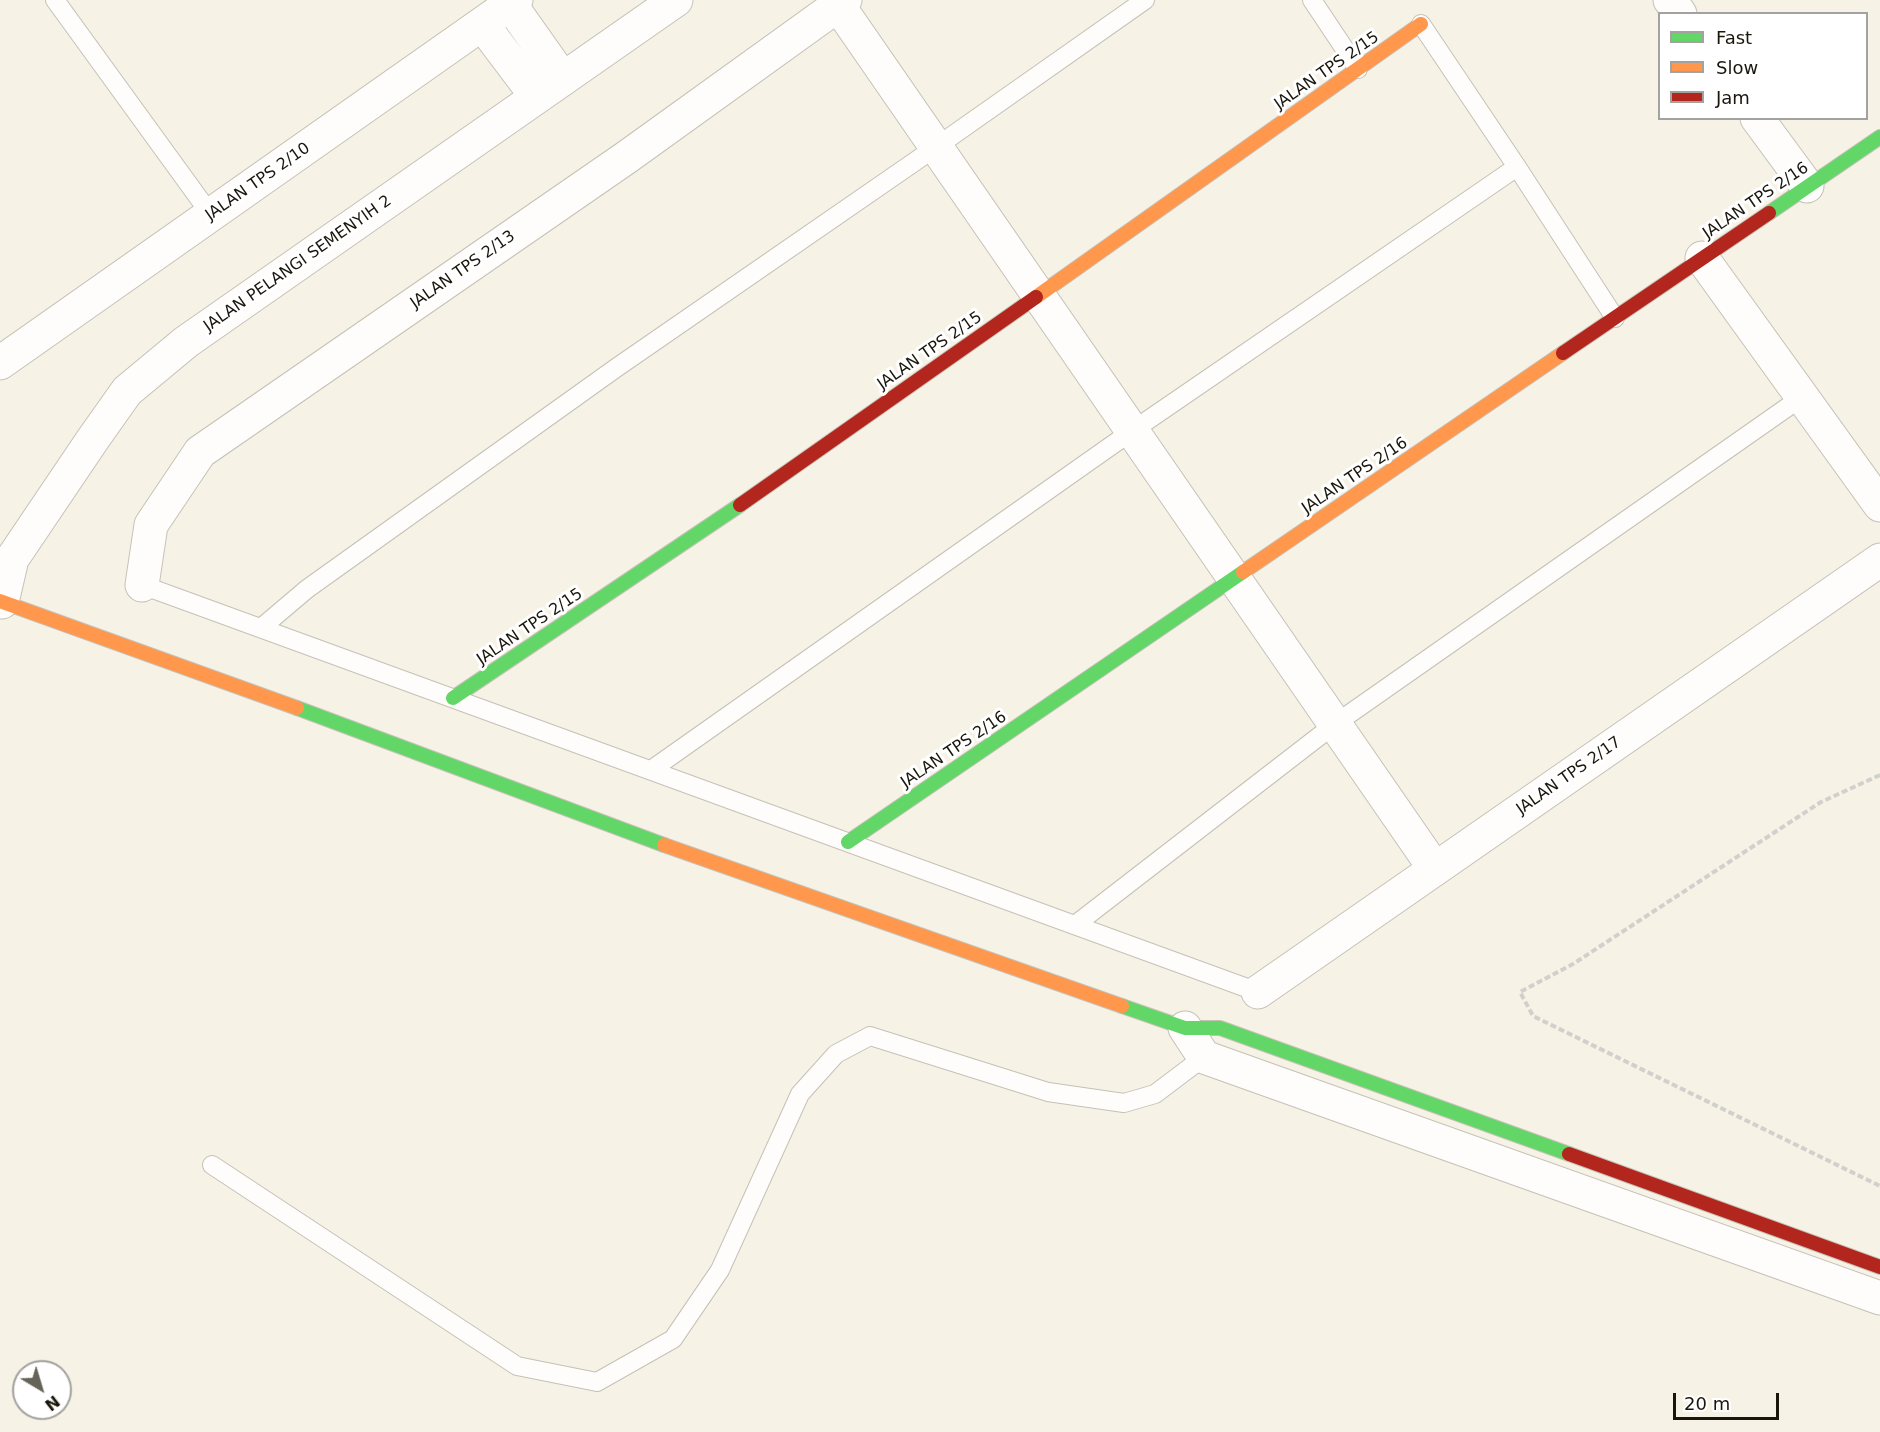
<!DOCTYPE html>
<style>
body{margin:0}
#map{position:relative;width:1880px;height:1432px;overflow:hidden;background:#f6f2e6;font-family:"DejaVu Sans",sans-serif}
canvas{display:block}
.legend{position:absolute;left:1658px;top:12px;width:210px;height:108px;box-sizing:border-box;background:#fff;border:2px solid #a3a29e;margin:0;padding:8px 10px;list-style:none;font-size:18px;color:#19160c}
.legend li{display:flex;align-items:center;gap:12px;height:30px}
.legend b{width:30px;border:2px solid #a3a29e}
.north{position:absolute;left:12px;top:1360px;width:60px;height:60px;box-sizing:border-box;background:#fff;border:2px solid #a3a29e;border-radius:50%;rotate:142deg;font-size:16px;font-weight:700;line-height:24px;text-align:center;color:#19160c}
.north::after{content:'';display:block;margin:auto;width:21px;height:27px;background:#666358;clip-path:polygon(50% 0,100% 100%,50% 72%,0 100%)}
.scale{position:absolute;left:1673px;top:1393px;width:106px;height:27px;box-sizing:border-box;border:3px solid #19160c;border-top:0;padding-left:8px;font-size:18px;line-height:21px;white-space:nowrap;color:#19160c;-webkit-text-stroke:4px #fff;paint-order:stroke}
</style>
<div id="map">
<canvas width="1880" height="1432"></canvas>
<ul class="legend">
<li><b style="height:8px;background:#63d668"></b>Fast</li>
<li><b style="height:8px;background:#ff974d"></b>Slow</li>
<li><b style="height:8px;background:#b3261e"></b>Jam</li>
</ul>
<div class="north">N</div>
<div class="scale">20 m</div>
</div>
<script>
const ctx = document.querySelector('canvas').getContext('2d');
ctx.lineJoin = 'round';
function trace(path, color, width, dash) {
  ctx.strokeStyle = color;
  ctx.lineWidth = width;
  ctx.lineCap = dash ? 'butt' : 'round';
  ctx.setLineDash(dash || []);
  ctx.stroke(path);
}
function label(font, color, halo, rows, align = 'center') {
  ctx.font = font + ' "DejaVu Sans",sans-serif';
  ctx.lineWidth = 6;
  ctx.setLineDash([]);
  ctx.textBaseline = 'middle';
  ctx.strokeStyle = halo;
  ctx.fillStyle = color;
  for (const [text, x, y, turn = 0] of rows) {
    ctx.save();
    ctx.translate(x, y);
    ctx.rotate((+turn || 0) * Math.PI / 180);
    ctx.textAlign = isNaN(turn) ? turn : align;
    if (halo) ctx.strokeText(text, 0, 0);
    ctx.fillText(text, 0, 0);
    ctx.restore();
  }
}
const lane = new Path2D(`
 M55,0l156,215
 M1312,0l46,69
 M1421,24l96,143 98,151
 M142,585l1116,407
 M261,628l46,-39 309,-221 320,-221 209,-147
 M651,770l481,-339 385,-264
 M1075,925l260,-201 467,-327
 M212,1165l305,201 80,16 76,-43 47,-69 80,-176 36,-40 34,-18 178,56 76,11 31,-9 49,-37 3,-7`);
const street = new Path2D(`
 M1670,0l10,14
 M510,4l53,75
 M838,5l597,864
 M482,24l55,73
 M1757,118l50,68
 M1702,258l178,247
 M0,363l516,-363
 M142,585l9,-60 49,-73 427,-295 218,-157
 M2,602l10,-43 81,-120 34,-48 59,-49 490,-342
 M1258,992l622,-432
 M1185,1028l19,29 676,241`);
const fast = new Path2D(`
 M1769,213l111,-76
 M453,698l287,-193
 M297,708l367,137
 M848,842l395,-270
 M1122,1006l63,22h35l349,126`);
const slow = new Path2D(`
 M1036,297l385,-273
 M1243,572l320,-219
 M0,601l297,107
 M664,845l458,161`);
const jam = new Path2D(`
 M1563,353l206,-140
 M740,505l296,-208
 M1569,1154l311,113`);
trace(lane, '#c5c1b7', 20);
trace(street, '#c5c1b7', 35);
trace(fast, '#c5c1b7', 16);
trace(slow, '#c5c1b7', 16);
trace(jam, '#c5c1b7', 16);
trace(new Path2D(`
 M1880,775l-59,27 -248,162 -53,28 13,24 347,170`), '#d1d0cc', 4, [6, 3]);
trace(lane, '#fefdfb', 18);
trace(street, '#fefdfb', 33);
trace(fast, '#63d668', 14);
trace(slow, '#ff974d', 14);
trace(jam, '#b3261e', 14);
label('16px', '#19160c', '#fff', [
 ["JALAN TPS 2/15",1327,71,-35],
 ["JALAN TPS 2/10",258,182,-35],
 ["JALAN TPS 2/16",1756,201,-34],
 ["JALAN PELANGI SEMENYIH 2",298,264,-35],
 ["JALAN TPS 2/13",463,270,-35],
 ["JALAN TPS 2/15",930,351,-35],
 ["JALAN TPS 2/16",1355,476,-34],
 ["JALAN TPS 2/15",530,627,-34],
 ["JALAN TPS 2/16",954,750,-34],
 ["JALAN TPS 2/17",1569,776,-35]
]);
</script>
